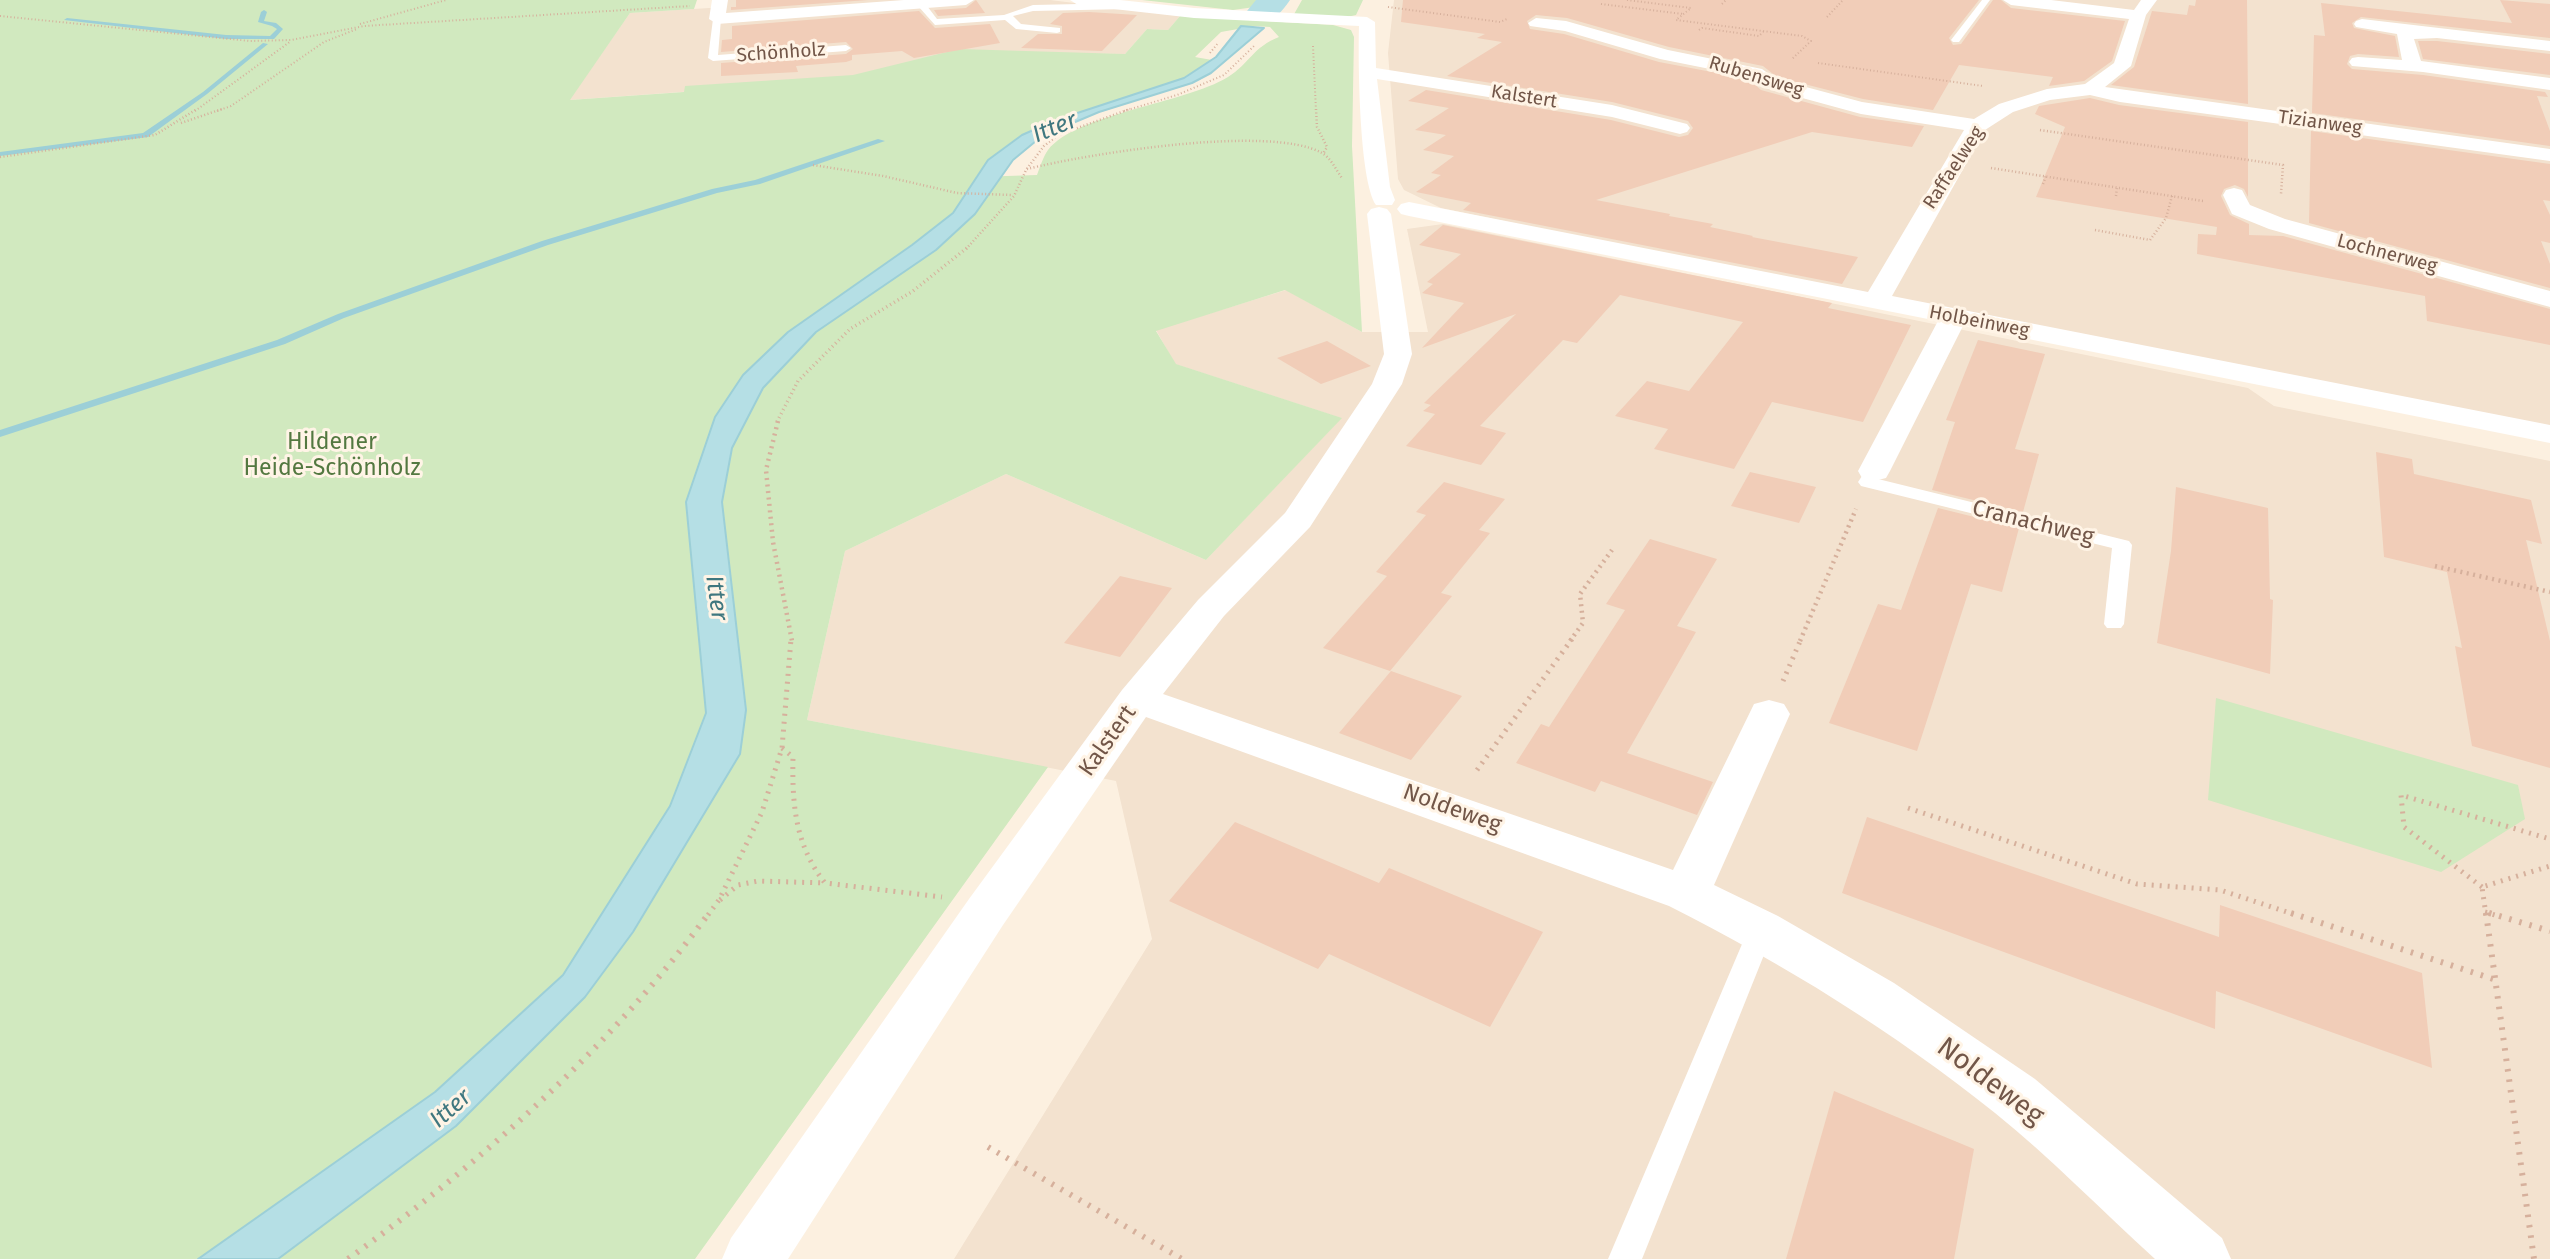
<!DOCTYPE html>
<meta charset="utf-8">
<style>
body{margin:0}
canvas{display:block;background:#fcf0e0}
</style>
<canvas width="2550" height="1259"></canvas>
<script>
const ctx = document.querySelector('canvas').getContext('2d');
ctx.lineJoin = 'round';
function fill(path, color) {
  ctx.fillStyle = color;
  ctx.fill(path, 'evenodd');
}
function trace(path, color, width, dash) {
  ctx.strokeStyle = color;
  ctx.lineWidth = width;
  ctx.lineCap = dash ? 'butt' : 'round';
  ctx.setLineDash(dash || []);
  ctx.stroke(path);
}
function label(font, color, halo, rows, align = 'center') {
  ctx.font = font + ' "Fira Sans",sans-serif';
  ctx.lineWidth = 6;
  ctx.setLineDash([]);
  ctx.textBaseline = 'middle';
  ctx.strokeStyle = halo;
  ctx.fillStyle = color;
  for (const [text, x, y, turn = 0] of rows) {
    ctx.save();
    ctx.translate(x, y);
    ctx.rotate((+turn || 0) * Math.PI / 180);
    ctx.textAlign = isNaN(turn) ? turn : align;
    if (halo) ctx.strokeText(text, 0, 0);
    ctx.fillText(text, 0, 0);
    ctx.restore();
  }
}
fill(new Path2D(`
 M728,0h322l130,16 -12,14 -21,-1 -22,25 -168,-2 -94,27 -294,21 61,-87 95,-6z
 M1394,0h1156v429l-757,-148 -352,-73 -37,-18 -6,-11 -10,-126z
 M1443,224l805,164 26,18 276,55v798h-1596l198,-320 -36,-158 -309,-61 38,-169 161,-77 200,86 135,-142 -166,-54 -19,-34 130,-40 76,42h66l-21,-103z`), '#f3e2cf');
fill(new Path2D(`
 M0,0h697l-3,9 -64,4 -60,87 114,-8 1,-6 168,-11 106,-26 166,5 22,-25 21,1 12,-14 153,9 18,5 3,7 -2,109 10,186 -77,-42 -129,41 20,33 166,54 -136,142 -200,-86 -161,77 -38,169 241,47 -353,492h-695zM1255,26l15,1 9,10c-26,10 -30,27 -51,40 -44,27 -151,36 -180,73 -5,7 -8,17 -11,25l-61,2c54,-77 166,-63 236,-117l-17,-3 26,-25z
 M1142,0h124l-4,6 -29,4z
 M1302,0h61l-7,15 -14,3 -49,-2z
 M2216,698l302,87 7,34 -84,53 -233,-72z`), '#d1e9bf');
const water = new Path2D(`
 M1241,26l23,2 -53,45 -19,10 -93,29 -57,24 -29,24 -38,54 -39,36 -120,82 -53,56 -31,60 -10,54 24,208 -6,44 -107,178 -48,65 -129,129 -178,133h-80l237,-167 128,-117 107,-169 36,-93 -20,-211 29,-85 28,-42 45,-43 124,-87 41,-32 35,-53 34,-25 34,-15 128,-42 32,-21z`);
fill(water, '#b5dfe5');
trace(water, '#9ccfd7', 2);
fill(new Path2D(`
 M264,10l3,2 -3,9 12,2 7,6 -9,10h-48l-162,-19 3,-2 159,17 44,1 7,-7 -5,-3 -14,-4 3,-10z
 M263,43l5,1 -61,50 -59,43 -148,19v-4l143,-19 60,-41z
 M878,139l7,2 -125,43 -43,9 -169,52 -204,73 -59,26 -285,93v-7l277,-90 61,-26 204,-73 170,-52 43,-9z`), '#9ccfd7');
fill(new Path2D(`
 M1256,0h34c-11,16 -18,23 -38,18l-5,-7z`), '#b5dfe5');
fill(new Path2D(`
 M736,0h132l-137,10v-3h5z
 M976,0l9,13 -47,3 -4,-6 32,-2z
 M1403,0h576l-30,38 4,7 8,-1 32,-44h8l10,8 114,13 -13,40 -28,20 -35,5 4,-9 -94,-12 -26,45 -70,-11 -86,-22 -14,-11 -94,-19 -102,-29 -31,-3 -9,6 3,8 34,5 95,28 90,17 12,11 99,27 64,9 -12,21 -100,-15 -216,68 74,14 -1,2 44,8 -3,3 43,9 -1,1 106,20 -16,27 -379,-74 8,-7 -55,-11 25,-17 -10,-2 23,-17 -31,-6 23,-15 -31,-5 34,-22 -41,-7 18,-11 185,30 68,17 9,-2 5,-7 -5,-7 -76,-19 -165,-26 55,-34 -25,-4 8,-4 -84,-12z
 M2196,0h51l1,104 -137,-19 23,-18 18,-56 35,4 2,-10 6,1z
 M2500,0l50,4v34l-189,-21 -9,6 2,5 41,8 4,21 -41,-3 -8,2 -3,8 5,5 71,6 122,17 3,5 -11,-1 13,35v15l-238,-33 2,-78 11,1 -4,-33 191,20z
 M919,11l16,17 55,-4 10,19 -86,15 -12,-7 -50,4v5l-6,2 -50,4 2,6 -77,4v-13l125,-9 7,-5 -7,-7 -125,10 1,-12 10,-1v-13z
 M1089,12l48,3 -35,36 -81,-3 17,-14h24v-8l-12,-2 13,-11z
 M2418,41h19l113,13v21l-127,-16z
 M2090,98l29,7 129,17v75l-4,-8 -9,-4 -11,4 -3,7 9,19 19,9v11l34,1 267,73v36l-123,-24 -2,-25 -228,-42 1,-20 18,1 1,-8 -181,-30 29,-70 -30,-13 4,-8z
 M2311,131l239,33v37l-7,-1 7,15v28l-9,-2 9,23v24l-241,-65z
 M1443,225l389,78 -4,5 83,17 -48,97 -91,-20 -38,67 -80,-20 14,-20 -53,-13 32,-35 42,10 54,-69 -123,-27 -43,48 -14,-3 -83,86 26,7 -25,32 -75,-19 29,-32 -12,-3 8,-6 -7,-2 92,-89 -94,34 42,-45 -42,-10 11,-9 -6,-2 34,-28 -42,-9z
 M1978,340l67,14 -30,95 24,5 -16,58 -91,-22 23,-68 -9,-2z
 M1327,341l44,25 -50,18 -44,-26z
 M2376,452l36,7 2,15 117,26 11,44 -16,-4 24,101v127l-78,-22 -17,-100 7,2 -15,-76 -63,-15z
 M1750,472l66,15 -17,36 -68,-17z
 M1444,482l61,17 -26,31 11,3 -49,60 11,3 -62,75 -67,-23 64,-72 -11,-4 50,-57 -10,-3z
 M2176,487l92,21 2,91 3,1 -3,74 -113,-31 14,-92z
 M1938,508l81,20 -17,64 -31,-8 -54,167 -88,-28 49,-119 23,6z
 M1650,539l67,20 -40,67 19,6 -69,121 86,29 -16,33 -96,-34 -6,11 -79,-29 25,-39 8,3 76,-117 -19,-6z
 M1120,576l52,12 -52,69 -56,-14z
 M1391,671l71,25 -51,64 -72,-27z
 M1867,817l352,120 1,-32 202,68 10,95 -216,-77 -1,38 -373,-136z
 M1235,822l144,61 10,-15 154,64 -53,95 -161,-73 -11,15 -149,-68z
 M1834,1091l140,58 -20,110h-168z`), '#f1cdb8');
trace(new Path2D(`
 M1627,0l64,8 -15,12 126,16 9,5 -19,18
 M1601,4l82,10
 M1722,4l4,-4
 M1388,7l112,15 7,-3
 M0,16l250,25 41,-1 73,-14 326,-20
 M1827,17l16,-17
 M360,24l86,-24
 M1699,30l3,-2 57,8 4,-4
 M1313,46l3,65
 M1210,53l8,-10
 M1818,63l165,23
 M195,111l96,-70
 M217,111l14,-5 93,-64 33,-13
 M1124,111l53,-16 47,-20 30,-29`), '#d6b09c', 2, [1, 2.5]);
trace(new Path2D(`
 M1316,109l1,18 10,20 -4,7
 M181,123l41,-14
 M2040,130l243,35 -2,29
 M0,157l155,-22 42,-26
 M813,165l70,11 74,17 56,2
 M1991,168l212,33
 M1027,169c60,-15 243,-45 295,-16 9,5 14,17 20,25
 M2043,184l3,-8
 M2116,196l1,-9
 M2095,230l55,10 16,-22 6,-22
 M966,249l48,-53 12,-26 18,-24 14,-11 72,-26`), '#d6b09c', 2.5, [1, 2.5]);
trace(new Path2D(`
 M777,422l21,-41 52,-52 63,-38 55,-44`), '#d6b09c', 3.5, [1, 3.5]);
trace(new Path2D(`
 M778,421l-12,49 7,72 19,99
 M2435,566l115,26
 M1570,641l13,-18 -3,-29 32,-44
 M1800,641l56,-132`), '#d6b09c', 4.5, [2, 4.5]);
trace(new Path2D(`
 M1783,681l18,-42
 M782,748l11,9c-1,47 2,88 32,126l117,14
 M1477,770l95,-131
 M1908,808l229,76 83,6 76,25
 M2482,887l-78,-60 -3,-32 149,44
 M720,900l18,-15 20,-4 67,2
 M2485,912l10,3
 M708,915l11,-15 43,-88 20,-64 9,-109
 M2486,915l-4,-28 68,-21`), '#d6b09c', 5, [2, 6]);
trace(new Path2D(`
 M2291,913l205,67
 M2486,913l48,346
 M2489,913l61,18
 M988,1147l194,112
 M348,1259c135,-98 262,-211 361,-346`), '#d6b09c', 6, [2.5, 8]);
fill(new Path2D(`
 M1982,0h8l-31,42h-6l-2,-2z
 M918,2h6l13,17 67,-4 29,-10 94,-2 4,3 -4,3 -94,2 -20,5 8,8 39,4v4l-3,1 -41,-4 -11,-9 -70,5 -17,-19z
 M717,16l4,3 -3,36 128,-10 5,3 -5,3 -133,10 -5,-3 5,-39z
 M1874,466l9,5 -5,8 251,62 3,4 -8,79 -3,4h-14l-3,-4 8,-76 -251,-62 -3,-4 10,-15z
 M1761,920l10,3 3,7 -132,329h-34l140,-329 3,-7z`), '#fff');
fill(new Path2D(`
 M712,0h16l-2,13 178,-13h70l-8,5 -249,19 -8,-5z
 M1070,0h50l74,8 173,9 8,5 1,46 236,37 75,19 3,4 -3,4 -7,2 -68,-17 -235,-38 13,108 5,13 -3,5h-16c-17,-25 -18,-144 -17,-179l-165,-8 -116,-13z
 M2003,0h48l83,10 7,-10h16l-11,15 -15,51 -26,21 445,62v12l-430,-59 -30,-7 -40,5 -37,12 -28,18 -93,166 658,129v18l-587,-117 -73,145 -4,7 -12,3 -12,-3 -4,-7 80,-150 -529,-105 -8,-2 -4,-5 4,-5 8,-2 459,90 96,-162 -103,-16 -99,-27 -12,-10 -90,-18 -95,-28 -35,-5 -2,-3 8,-5 30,3 102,29 94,19 14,10 86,23 112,17 25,-15 48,-15 38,-5 29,-21 15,-44 -118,-14z
 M2362,19l188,22v10l-113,-13 -23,1 7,22 129,17v12l-127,-18 -71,-6 -3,-4 3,-4 6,-1 44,3 -5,-26 -41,-7 -2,-3 2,-3z
 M2234,188l8,2 8,15 35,14 265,72v16l-281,-78 -37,-15 -9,-19 3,-5z
 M1379,207l8,2 4,5 21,140 -10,30 -92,143 -86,89 -61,78 510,176 81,-166 15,-4 15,4 6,10 -76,171 64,31 116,67 141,96 187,159 9,21h-76c-53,-48 -104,-101 -160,-146 -101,-81 -211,-149 -326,-207l-523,-189 -143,208 -215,334h-66l9,-21 238,-339 153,-209 76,-90 87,-87 87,-129 12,-30 -17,-140 4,-5z`), '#fff');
label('19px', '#725648', '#fff4e6', [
 ["Schönholz",781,53,-4],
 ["Rubensweg",1756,77,17],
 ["Kalstert",1524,97,9],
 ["Tizianweg",2320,123,8],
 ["Raffaelweg",1954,168,-57],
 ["Lochnerweg",2387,254,15],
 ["Holbeinweg",1979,322,11]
]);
label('23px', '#537840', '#fff4e6', [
 ["Hildener",332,443],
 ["Heide-Schönholz",332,469]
]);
label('23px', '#725648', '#fff4e6', [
 ["Cranachweg",2033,523,14],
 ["Kalstert",1108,741,-55],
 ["Noldeweg",1452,809,20]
]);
label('italic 24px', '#3f777f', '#fff4e6', [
 ["Itter",1055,128,-22],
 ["Itter",716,598,82],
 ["Itter",451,1109,-41]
]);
label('28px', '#725648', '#fff4e6', [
 ["Noldeweg",1990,1082,37]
]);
</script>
